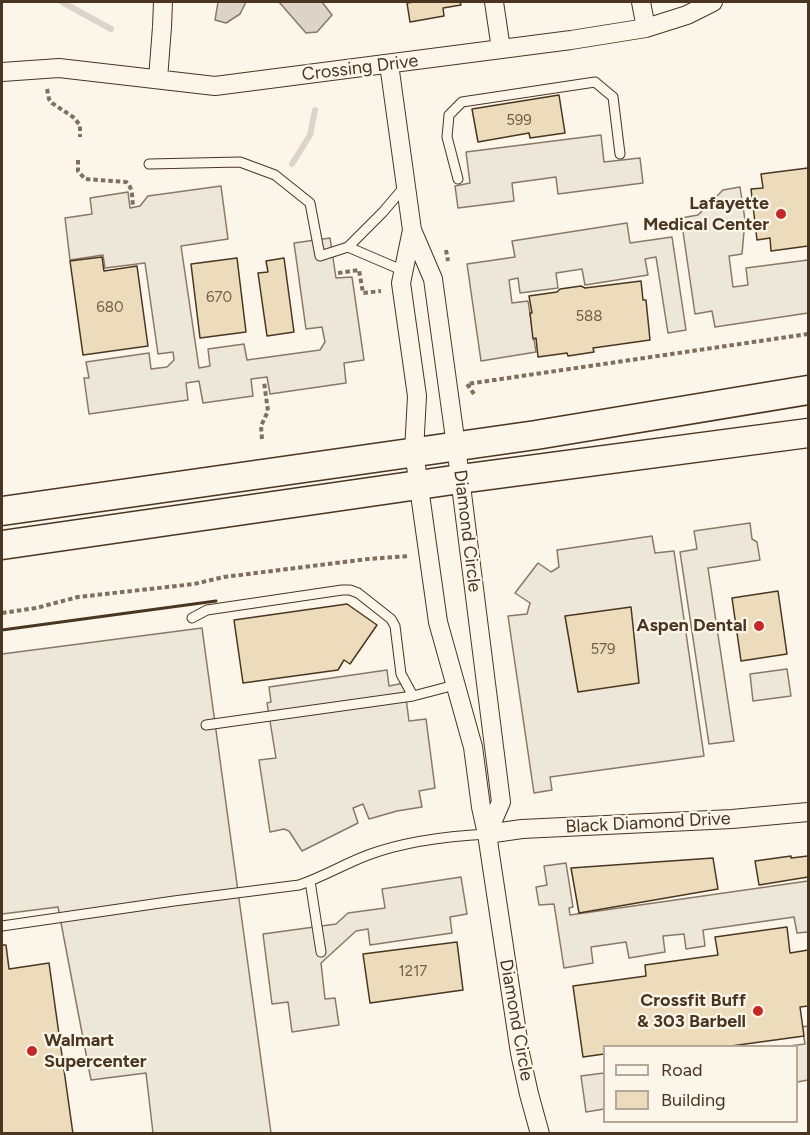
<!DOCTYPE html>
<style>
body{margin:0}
#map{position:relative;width:810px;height:1135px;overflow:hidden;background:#fbf6e9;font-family:Figtree,sans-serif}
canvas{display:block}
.frame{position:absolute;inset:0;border:3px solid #4a3520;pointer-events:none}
.legend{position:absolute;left:603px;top:1045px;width:195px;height:78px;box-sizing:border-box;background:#fbf6e9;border:2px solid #b4a999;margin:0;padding:8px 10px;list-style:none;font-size:18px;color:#4a3520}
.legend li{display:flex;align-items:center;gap:12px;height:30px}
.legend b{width:30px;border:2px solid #b4a999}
</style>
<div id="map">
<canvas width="810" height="1135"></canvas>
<div class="frame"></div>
<ul class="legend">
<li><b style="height:8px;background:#fbf6e9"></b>Road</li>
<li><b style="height:16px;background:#ecdcbc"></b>Building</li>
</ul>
</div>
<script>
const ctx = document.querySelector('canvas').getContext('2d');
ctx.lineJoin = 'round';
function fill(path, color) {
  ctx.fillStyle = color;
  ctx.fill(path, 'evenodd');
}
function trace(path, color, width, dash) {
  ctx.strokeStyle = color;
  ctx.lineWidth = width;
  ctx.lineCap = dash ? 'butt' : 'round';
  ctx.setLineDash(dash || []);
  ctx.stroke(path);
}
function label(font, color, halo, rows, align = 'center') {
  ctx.font = font + ' Figtree,sans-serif';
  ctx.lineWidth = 4.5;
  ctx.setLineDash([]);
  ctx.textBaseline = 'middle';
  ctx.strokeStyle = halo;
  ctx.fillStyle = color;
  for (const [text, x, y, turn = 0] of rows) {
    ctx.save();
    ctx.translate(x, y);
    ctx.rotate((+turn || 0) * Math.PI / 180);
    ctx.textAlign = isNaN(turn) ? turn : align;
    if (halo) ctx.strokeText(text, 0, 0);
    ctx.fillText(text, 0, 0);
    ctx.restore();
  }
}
const parking = new Path2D(`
 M601,135l3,27 36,-4 3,25 -85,11 -2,-17 -44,6 2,18 -56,7 -3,-22 15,-3 -4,-31z
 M221,186l7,53 -47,7 18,122 11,-2 -2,-17 36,-5 3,16 73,-10 5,-8 -3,-15 -16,2 -12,-86 36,-5 6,40 16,-1 12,83 -20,3 2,20 -76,11 -3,-17 -16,2 2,17 -50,7 -4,-22 -13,2 2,17 -99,14 -5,-36h5l-3,-16 63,-9 2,16 16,-2 7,-7 -1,-8 -15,2 -13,-91 -40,5 -2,-13 -33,5 -5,-42 27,-4 -2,-16 38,-6 2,16 10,-2 8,-10z
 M740,187l5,33 -3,34 -13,2 4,31 15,-2 -2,-17 62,-8v53l-93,14 -3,-16 -17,3 -14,-96 17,-3 25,-25z
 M627,223l3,20 42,-6 14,93 -18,3 -12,-76 -11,2 3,16 -63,10 -3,-16 -26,4 2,15 -38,5 -2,-15 -9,2 3,23 16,-2 8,51 -55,9 -14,-97 48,-7 -3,-16z
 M750,523l2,16 5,3 3,18 -52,8 26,173 -25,3 -29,-192 17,-3 -3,-18z
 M652,536l3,17 19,-2 30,205 -154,21 2,13 -18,3 -26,-177 19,-2 3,-11 -15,-10 23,-30 13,9 8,-5 -2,-17z
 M202,628l69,505h-118l-7,-60 -55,7 -33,-173 -56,7v-260z
 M787,669l4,27 -38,5 -3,-27z
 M387,670l2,16 15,-3 5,38 17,-2 9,69 -16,3 3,16 -25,4 -28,8 -6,-15 -10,4 5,15 -56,28 -13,-20 -5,-2 -14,3 -11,-72 17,-2 -9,-55 4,-1 -2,-15z
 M566,863l7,44 -4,1 1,7 238,-34v51l-11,1 -3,-16 -91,13 2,16 -19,3 -2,-15 -21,2 2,16 -36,6 -3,-16 -35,5 2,16 -29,5 -10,-64 -15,1 -3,-18 11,-2 -3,-19z
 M461,877l6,37 -17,3 2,16 -82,12 -2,-16 -12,2 -35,32 4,36 10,-1 4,27 -47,7 -4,-30 -16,2 -9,-70 73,-10 12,-11 37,-5 -3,-19z
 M808,1026v54l-11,2 -1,-36h-7l16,-2 -3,-17z
 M604,1073v36l-18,3 -5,-36z`);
fill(parking, '#ede7d9');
trace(parking, '#887966', 1.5);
const water = new Path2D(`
 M218,2h28l-6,12 -14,9 -11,-3z
 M279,2h43l10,13 -15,17 -11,1z`);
fill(water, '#dcd4c6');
trace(water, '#887966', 1.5);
trace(new Path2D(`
 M62,2l49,27
 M292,164l18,-29 5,-25`), '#dcd4c6', 6);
const building = new Path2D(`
 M414,2h46l1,3 -18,3 1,8 -34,6 -3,-19z
 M559,95l6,38 -35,5 -1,-5 -51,9 -6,-33z
 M808,168v78l-37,5 -1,-13 -13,2 -6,-51 12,-1 -2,-14z
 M102,257l2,14 33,-5 11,80 -65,9 -13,-94z
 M237,258l9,74 -46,6 -9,-74z
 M284,258l10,74 -27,4 -9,-63 10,-1 -2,-11z
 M641,281l2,19h3l4,40 -57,8 1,4 -26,4 -1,-3 -29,4 -2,-19 -3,1 -3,-26h2l-3,-17 28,-4 3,-3 21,-3 4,2z
 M778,591l9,63 -46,7 -9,-63z
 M347,604l30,21 -27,39 -6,-4 -6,10 -95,13 -9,-63z
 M631,607l8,76 -61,9 -13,-76z
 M791,856v2l17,-2v21l-49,8 -4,-24z
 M713,858l5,31 -139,24 -8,-45z
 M787,927l3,26 18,-3v56l-8,1 4,29 -73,10h-127v8l-21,3 -10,-71 73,-10 -1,-11 73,-10 -3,-18z
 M457,942l6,48 -93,13 -7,-49z
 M2,945h4l3,24 40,-6 24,171h-71z`);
fill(building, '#ecdcbc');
trace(building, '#4a3520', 1.5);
const lane = new Path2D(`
 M149,164l91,-2 35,13 35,28 10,53 28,-9 35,-35 22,-26
 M458,179l-11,-42 2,-22 13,-13 133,-20 18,15 7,57
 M348,247l56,24
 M192,618l15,-8 135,-20h8l8,3 33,26 4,7 6,48 12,22
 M206,725l207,-29 42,-11
 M310,881l11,71
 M2,926l172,-25 125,-16c24,-8 45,-21 69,-30 35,-13 81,-19 119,-21`);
const street = new Path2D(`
 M494,2l7,47
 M641,2l5,26
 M389,64l23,166 21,49 23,167 45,356 -14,32
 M2,72l57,-4 156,18 356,-46 75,-12 41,-13 26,-13
 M158,79l4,-52 1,-25
 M412,230l-11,53 16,113 -3,56 24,170 35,125 8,60 6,27 33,219 9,41 11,40
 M487,834l35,-5 210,-10 76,-7`);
const primary = new Path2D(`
 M2,511l534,-76 272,-45
 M2,545l458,-66 348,-46`);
trace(lane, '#4a3520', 11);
trace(street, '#4a3520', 20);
trace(primary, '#4a3520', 31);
trace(new Path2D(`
 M47,89l2,10 3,4 21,14 7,8v12
 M78,160v11l7,8 41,3c7,5 6,16 7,24
 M446,250l2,11
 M338,273l21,-3 4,23 18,-2
 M474,394l-7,-10 341,-50
 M262,439l-1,-13 7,-15 -4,-29
 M2,613l34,-5 42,-11 116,-13 30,-7 144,-18 42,-3`), '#7f6f5c', 4, [4.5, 3]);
trace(lane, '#fbf6e9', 9);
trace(street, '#fbf6e9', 18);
trace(primary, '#fbf6e9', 28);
trace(new Path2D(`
 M2,630l214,-29`), '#4a3520', 3);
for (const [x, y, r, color] of [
 [781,214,6,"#c62828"],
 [759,626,6,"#c62828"],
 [758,1011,6,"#c62828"],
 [32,1051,6,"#c62828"]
]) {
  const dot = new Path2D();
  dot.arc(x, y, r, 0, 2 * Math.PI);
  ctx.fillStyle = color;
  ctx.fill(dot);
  trace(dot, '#fbf6e9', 2);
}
label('15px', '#725f47', null, [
 ["599",519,121],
 ["670",219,298],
 ["680",110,308],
 ["588",589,317],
 ["579",603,650],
 ["1217",413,972]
]);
label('18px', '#4a3520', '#fbf6e9', [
 ["Crossing Drive",360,68,-7],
 ["Diamond Circle",467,531,83],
 ["Black Diamond Drive",648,823,-3],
 ["Diamond Circle",516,1020,80]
]);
label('bold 18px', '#4a3520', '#fbf6e9', [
 ["Lafayette",769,204],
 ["Medical Center",769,225],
 ["Aspen Dental",747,626],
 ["Crossfit Buff",746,1001],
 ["& 303 Barbell",746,1022],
 ["Walmart",44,1041,"left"],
 ["Supercenter",44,1062,"left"]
], 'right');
</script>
